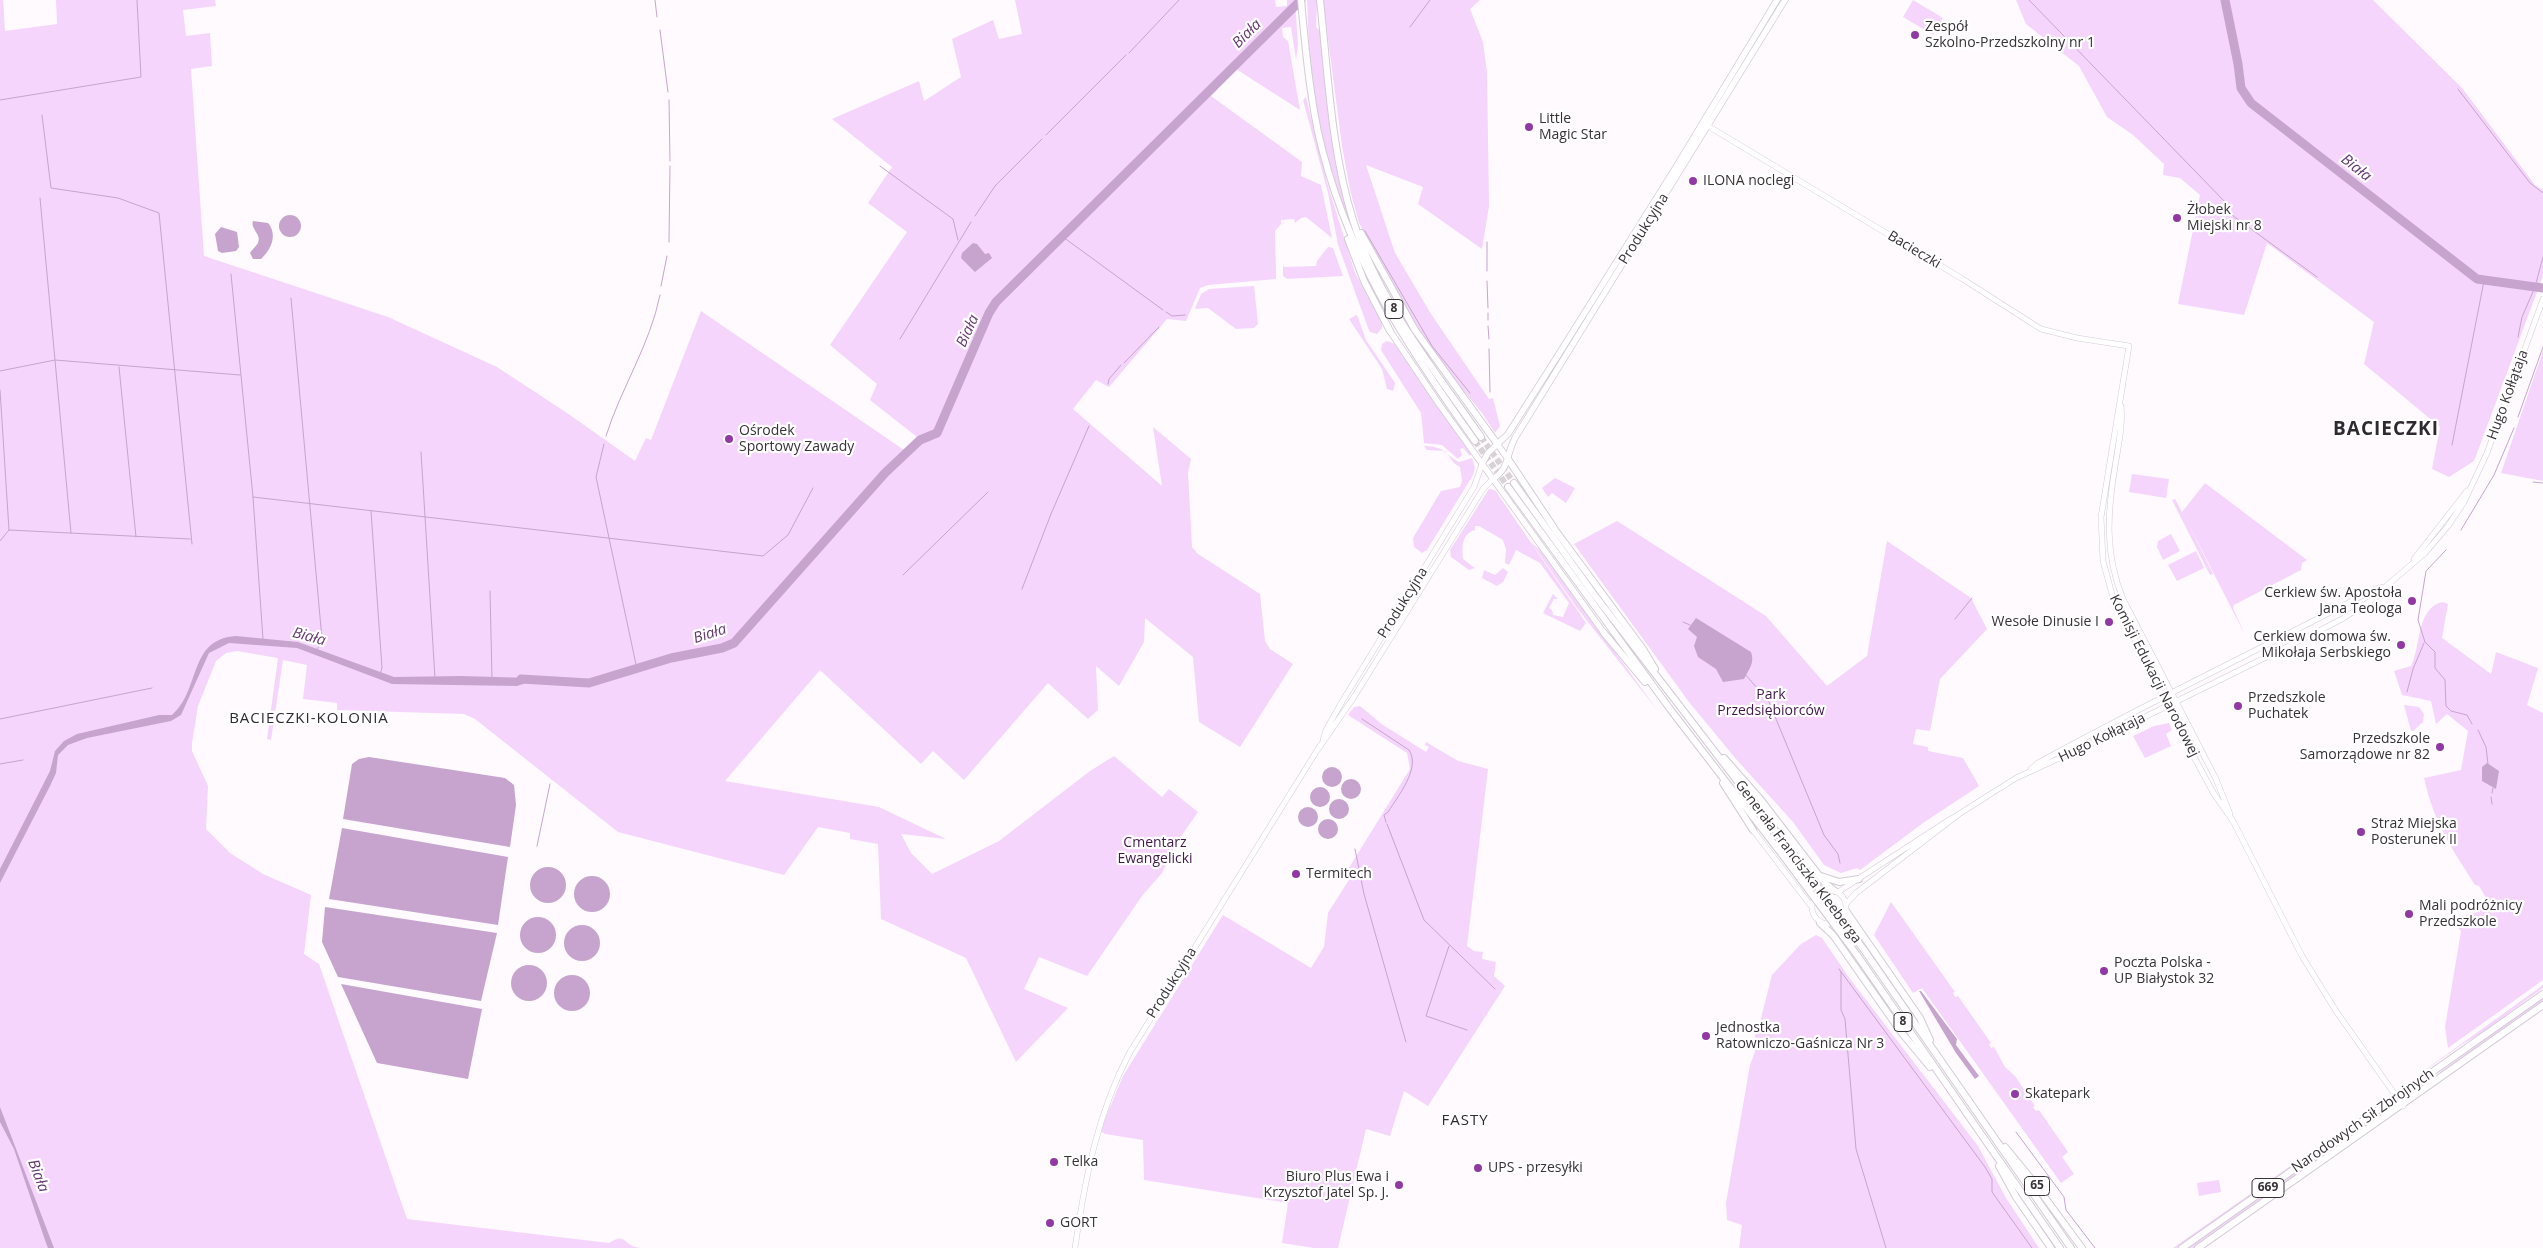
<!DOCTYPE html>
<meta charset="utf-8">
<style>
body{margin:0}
canvas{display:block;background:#fefafe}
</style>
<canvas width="2543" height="1248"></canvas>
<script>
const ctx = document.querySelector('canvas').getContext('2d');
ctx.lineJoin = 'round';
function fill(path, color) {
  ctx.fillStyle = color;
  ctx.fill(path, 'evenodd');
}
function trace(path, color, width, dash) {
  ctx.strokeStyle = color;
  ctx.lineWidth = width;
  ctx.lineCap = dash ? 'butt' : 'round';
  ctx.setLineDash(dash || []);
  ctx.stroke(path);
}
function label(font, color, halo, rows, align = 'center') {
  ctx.font = font + ' "Open Sans",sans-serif';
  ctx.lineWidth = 4.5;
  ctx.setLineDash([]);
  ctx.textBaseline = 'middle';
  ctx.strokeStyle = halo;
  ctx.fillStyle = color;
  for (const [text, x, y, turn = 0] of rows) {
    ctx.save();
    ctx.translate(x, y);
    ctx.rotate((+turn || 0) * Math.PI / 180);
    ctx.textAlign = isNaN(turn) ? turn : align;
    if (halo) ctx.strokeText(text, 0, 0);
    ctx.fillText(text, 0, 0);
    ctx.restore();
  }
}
fill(new Path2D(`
 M0,0h3l2,31 52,-7 -1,-24h159l1,6 -33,4 3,26 24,-3 2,33 -21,3 13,187 184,61 109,50 73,48 65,46 11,-23 5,2 50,-129 203,139 13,-13 -47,-37 7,-16 -47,-39 77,-113 -39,-29 24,-36 -60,-48 87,-38 5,20 37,-24 -9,-38 41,-19 6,19 23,-5 -7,-34h260l1,7 11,-1v-6h8l3,45 -2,15 -5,-33 -9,1 1,9 5,4 12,69 -64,-41 -25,27 91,66 -1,14 20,9 11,53 -26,-21 -5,1 -6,5 -1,-4 -13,1v4l-6,7 1,48 -68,6 -8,3 -14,33 -19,-2 -58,68 -13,-7 -23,29 89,77 -9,-59 38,32 -3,14 4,74 6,7 62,40 5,47 5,8 23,15 -53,83 -41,-25 -6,-65 -48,-39 -1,24 -25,44 -23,-20 2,44 -10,9 -40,-36 -84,97 -31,-29 -12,13 -101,-94 -95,111 154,26 67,32 -45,-5 10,19 21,21 67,-33 91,-70 24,-15 48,41 7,-8 29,23 -21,30 -15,31 -20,23 -55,80 -48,-19 -15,32 44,19 -52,54 -50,-104 -85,-39 -3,-75 -28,-5v-6l-32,-6 -34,48 -166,-43 -143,-113 -11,-5 -127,-4v-7l-34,-4 4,-34 -24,-5 -12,80 -4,-1 11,-81 -41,-7 -11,2 -10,8 -18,45 -6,37v8l16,35 -2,43 24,24 33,21 48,21 -7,59 15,10 88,255 202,24c16,-10 13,-1 26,4 3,1 9,1 13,1h-648z
 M1307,0h10l-1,27 4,4 15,131 16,63c-24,-50 -38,-125 -42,-179 -1,-15 -1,-32 -2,-46z
 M1323,0h157l-10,9 13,33 4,30 2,134 -7,43 -64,-45 5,-17 -57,-22 29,88 36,61 58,85 4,-1 7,28 -5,7 -13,-20 -42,-51 -26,-40 -55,-99 -9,-33 -8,-44z
 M1913,0l30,18 -10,17 -30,-18z
 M2016,0h357l89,88 73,97 8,5v86l-69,185 -25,16 -17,-8 8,-42 -76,-63 10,-42 -107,-79 -23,72 -66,-11 22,-109 -20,-17 -17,-3 1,-11 -31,-29 -26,-18 -28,-51 -53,-42z
 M1306,97l20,82 29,94 27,48v7l-5,6 -7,-2 -2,-4 -30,-83 -10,-52 -25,-93z
 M1328,247l5,1 10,28 -56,3 -4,-3v-12l1,3 32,-1 1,-5z
 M1254,286l4,38 -4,4 -18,1 -28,-21 -13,1 6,-15 8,-5z
 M1357,315l9,25 29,43 -2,8 -6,-2 -5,-20 -33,-50z
 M1387,341l8,3 76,110 -1,2 -7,-8 -3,1 2,6 -4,4 -16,-14 -18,-2 -3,-30 -40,-63 1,-6z
 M2543,351v130l-42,-8z
 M1424,446c23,1 18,7 35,16l13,-4 3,10 -2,7 -46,75 -5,3 -8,-6 -1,-9 28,-47 19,-4 2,-6 -2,-14 -6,-4 -9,-12 -18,-1z
 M2132,474l37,5 -3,19 -37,-6z
 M1555,478l20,10 -9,15 -14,-10 -4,4 -6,-9z
 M2205,483l102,77 -5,3 -1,7 -67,35 -1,3 12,27 -59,-116 27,55 -3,1 -38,-75 3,-1 7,13z
 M1489,489l6,1 91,133 -6,8 -37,-18 10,-19 5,5h-4l-5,9 3,2 1,5 10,2 6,-14 -29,-40 -24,-13 -7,15 -4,-2 1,-13 -3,-10 -24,-14h-4v4c-14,4 -13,18 -12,29l12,9 -6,2 -18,-13 -1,-7z
 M1617,521l149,95 61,70 40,-30 20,-115 84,57 16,31 -47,50 -10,52 -14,-2 -3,15 15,3v4l35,7 16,28 -56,37 -63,47 -3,-2 -16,5 -17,-8 -31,-43 -57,-63 -47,-57 -115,-158z
 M2171,534l9,17 -17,9 -6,-13 1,-6z
 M1531,542l10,9 117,160 -81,-103z
 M2196,551l8,17 -27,13 -9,-16z
 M1503,568l5,4 -5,10 -6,4 -15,-8 2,-8 11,5z
 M2443,602l5,2 -6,34 49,36 5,-22 42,16 -11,37 16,8v267l-95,68 -3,-21 16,-96 -7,-7 17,-12 4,1 14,-10 -10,-17 -4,-1c-24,-38 -41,-62 -51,-107l37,-8 7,-39 -21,-17 -11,10 -5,-23 -29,-6 -8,-24 17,-5c10,-19 5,-59 32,-64z
 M2404,705l15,2 5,7 -1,8 -10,9h-2z
 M1360,706l23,19 43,27 3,-5 -4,-2 1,-3 32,19 30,8 -21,177 7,5 9,1 -1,7 14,3 -2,14 11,10 -77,120 -24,-15 -14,45 -24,-7 -28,119h-24l-32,-5 6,-40 -144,-23 -1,-40 -38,-6 -5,-3 23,-55 100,-161 88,53 13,-21 4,-34 24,-38 -5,-4 63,-102 -3,-16 -59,-38 6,-8z
 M2169,723l3,7 -6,4 5,12 -26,12 -12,-22 21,-10z
 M1891,902l64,90 -2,1 2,4 3,-1 33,47 -2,1 2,4 3,-1 11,20 10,9 20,30 -2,1 3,4 3,-1 29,42 -6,5 12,17 -13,9 -139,-195 -9,5 -39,-58z
 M1816,935l6,3 28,41 128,167 28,52 33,50h-300l3,-23 -15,-5 -1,-17 24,-138 5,-13v-18h2l15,-59 29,-31z
 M2543,985v3l-60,44 -20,12 -60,42z
 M2543,997v5l-102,72 -1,-2z
 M2339,1133l-162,115h-4l166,-116z
 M2333,1146l2,3 -142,99h-6z
 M2219,1180l2,12 -22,4 -2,-13z`), '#f5d5fc');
fill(new Path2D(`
 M279 226a11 11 0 1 1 22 0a11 11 0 1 1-22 0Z
 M253,221l15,2c10,12 3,27 -7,36h-8l-3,-6c2,-3 6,-7 8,-10 4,-9 -8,-14 -5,-22z
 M221,227l16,5 2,15 -3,4 -14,2 -4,-2 -3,-17z
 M973,243l4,1 8,10 4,-1 3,5 -17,14 -14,-14 1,-5z
 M1696,618l55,34c4,11 -2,17 -7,27l-21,3 -7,-13 -18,-12 -4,-11 3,-9 -9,-8z
 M236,636l62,6 96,35 67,-1 71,2v3l-15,5 -125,-2 -95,-36 -68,-5 -20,10 -28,62 -10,6 -84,17 -19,7 -10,10 -2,18 -6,13 -50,97v-14l50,-98 5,-20 9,-10 13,-7 82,-19h13c29,-25 16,-76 64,-79z
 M369,757l136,21 9,7 2,20 -6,42 -167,-28 9,-55 7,-5z
 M2487,763l12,8 -3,18 -14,-8v-14z
 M1322 777a10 10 0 1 1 20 0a10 10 0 1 1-20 0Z
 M1341 789a10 10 0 1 1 20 0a10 10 0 1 1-20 0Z
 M1310 797a10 10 0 1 1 20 0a10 10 0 1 1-20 0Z
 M1329 809a10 10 0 1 1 20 0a10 10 0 1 1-20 0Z
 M1298 817a10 10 0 1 1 20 0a10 10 0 1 1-20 0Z
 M1318 829a10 10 0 1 1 20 0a10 10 0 1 1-20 0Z
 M342,828l166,29 -10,68 -169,-26z
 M530 885a18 18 0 1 1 36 0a18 18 0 1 1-36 0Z
 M574 894a18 18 0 1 1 36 0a18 18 0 1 1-36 0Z
 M325,907l172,26 -16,68 -143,-24 -16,-35z
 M520 935a18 18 0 1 1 36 0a18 18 0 1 1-36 0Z
 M564 943a18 18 0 1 1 36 0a18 18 0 1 1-36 0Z
 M511 983a18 18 0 1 1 36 0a18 18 0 1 1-36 0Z
 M554 993a18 18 0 1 1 36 0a18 18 0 1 1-36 0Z
 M341,984l141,25 -14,70 -91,-16z
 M1919,991h2l36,48 -1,6 23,31 -4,3 -19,-26z
 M0,1107l54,141h-6l-2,-5 -32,-94 -14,-27z`), '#c6a4ce');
trace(new Path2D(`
 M655,0l2,17
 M2029,0l198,204 -2,6 92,67
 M1410,27l20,-27
 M660,30l8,62
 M1129,53l50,-53
 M2458,89l72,94 13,10
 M0,100l141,-23 -4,-77
 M669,100l1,61
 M42,115l9,73 67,10 41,15 33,331
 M1046,135l80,-80
 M880,166l73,53 5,21
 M40,198l31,335
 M975,216l20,-30 47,-47
 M1365,231l67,115 38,47
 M1063,237l100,73
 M669,242l1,-76
 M1487,271v-29
 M231,274l22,223 10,142
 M1487,281l1,27
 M661,286l6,-30
 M291,298l31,341 -5,11
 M1166,312l6,4 13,-1
 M1488,313v7
 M1488,326l1,13
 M2518,337l4,-20 13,-30 8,-30
 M900,339l71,-117
 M1489,349l1,43
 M1124,363l35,-36
 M119,367l17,170
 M0,371l55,-11 185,15
 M1108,384l1,-5 12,-14
 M0,390l9,140 -9,11
 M2518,417l25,-70
 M606,436c15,-48 44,-91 54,-141
 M604,444l-8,33 41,192
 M2452,445l32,-164
 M421,452l14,226
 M2533,482l10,1
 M253,497l510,59 25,-21 25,-47
 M371,511l11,157 -2,6
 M9,530l181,9
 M2461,530l33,-55 20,-47
 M2446,550l-20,21 -8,49 7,22 10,10v16l10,12 1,26 5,5 16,4 5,9
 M903,575l85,-83
 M1022,589l29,-75 38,-88
 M490,591l2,87
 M1955,619l17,-21
 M1683,622l7,3
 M1745,674l24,28 55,133 14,19 2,9
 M2407,692l6,-23 11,-26
 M0,719l152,-31
 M1362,719l47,31c12,18 -11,46 -21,62l-4,3 2,7
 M2478,730l8,17 2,17
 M0,764l23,-4
 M2492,793l1,-5
 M2491,797l1,7
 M1387,824l37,96 71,69
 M537,846l13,-62
 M1355,849l9,45 42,148
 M1449,946l-23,70 41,14
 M1839,969l146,198 7,12v13l40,56
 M1841,972v38l4,9 11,130 30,99
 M2016,1132l48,65 2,13 29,38`), '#c6a4ce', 1);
trace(new Path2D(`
 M2225,0l13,64 3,24 10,15 226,176 66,9
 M521,679l68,4 82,-25 51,-10 12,-5 151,-170 35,-33 17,-7 52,-120 7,-11 305,-302`), '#c6a4ce', 9);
trace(new Path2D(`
 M1481,437l33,46
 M1475,441l33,46`), '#d6d2d6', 6, [6, 3]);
const tertiary = new Path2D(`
 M1708,126l253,152 80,51 36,9 52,8 -28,171 2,44 9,33 75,150 27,50 19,27 69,135 34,55 67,95
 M2121,406c2,20 -3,41 -6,61 -8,47 -10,88 8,132l93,180 14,35
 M2414,559l53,-68
 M1323,740l3,-10 17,-30 131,-213 8,-23
 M2031,769l7,-6c111,-61 225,-115 337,-174l10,-2
 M1753,830l58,76
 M1812 907a17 17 0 1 1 34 0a17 17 0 1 1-34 0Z
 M1838,892l114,-74
 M1846,904l10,-11 103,-79 57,-36 72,-33 225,-111 29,-15 36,-23 7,-9 40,-34 23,-27 16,-24 23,-49 56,-154
 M1075,1248c10,-69 22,-134 55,-196l186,-300 38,-55 129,-208 10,-10`);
const secondary = new Path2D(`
 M1390,331l49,73 165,229
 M1498,445l10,14
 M1482,464l6,-11 20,-19 49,-77 119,-190 101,-167
 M1493,479c17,-12 13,-24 22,-41l270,-438`);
const primary = new Path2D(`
 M2182,1248l361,-254
 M2198,1248l345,-243`);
const trunk = new Path2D(`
 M1301,0c4,44 8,88 17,132 27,121 86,210 157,309
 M1320,0c8,73 11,150 33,220 25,81 81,149 128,217
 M1361,233l54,97 83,115
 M1348,239l16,42 26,50
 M1508,459l48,72 87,118 12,20
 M1514,483l79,110 201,262
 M1508,487l162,222 117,152
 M1604,633l41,49
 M1724,758l37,42 63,82 11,9
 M1723,783l30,47
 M1821,876l18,6 20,-3
 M1846,911l74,107 10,22
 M1820,923l13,12 68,97 29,35
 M1864,950l207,298
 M1857,955l203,293
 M2005,1147l27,33 50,68
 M1999,1166l17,31 35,51`);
trace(tertiary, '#d3cbd5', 6);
trace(secondary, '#d3cbd5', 7);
trace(primary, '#d3cbd5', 8);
trace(trunk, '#d3cbd5', 8);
trace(tertiary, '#fff', 5);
trace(secondary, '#fff', 5.5);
trace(primary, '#fff', 6);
trace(trunk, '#fff', 6);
const trunkBridge = new Path2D(`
 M1794,855l70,95
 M1787,861l70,94`);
trace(trunkBridge, '#d3cbd5', 8, []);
trace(trunkBridge, '#fff', 6);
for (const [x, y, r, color] of [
 [1915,35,5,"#9138a4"],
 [1529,127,5,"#9138a4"],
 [1693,181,5,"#9138a4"],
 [2177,218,5,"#9138a4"],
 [729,439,5,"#9138a4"],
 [2412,601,5,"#9138a4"],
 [2109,622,5,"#9138a4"],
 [2401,645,5,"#9138a4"],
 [2238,706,5,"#9138a4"],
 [2440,747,5,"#9138a4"],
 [2361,832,5,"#9138a4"],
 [1296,874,5,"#9138a4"],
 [2409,914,5,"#9138a4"],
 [2104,971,5,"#9138a4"],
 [1706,1036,5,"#9138a4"],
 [2015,1094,5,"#9138a4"],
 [1054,1162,5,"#9138a4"],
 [1478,1168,5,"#9138a4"],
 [1399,1185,5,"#9138a4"],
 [1050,1223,5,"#9138a4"]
]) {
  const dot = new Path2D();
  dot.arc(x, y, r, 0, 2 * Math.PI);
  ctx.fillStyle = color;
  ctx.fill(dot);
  trace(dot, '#fff', 2);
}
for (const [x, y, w] of [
 [1394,309,18],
 [1903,1022,18],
 [2037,1186,25],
 [2268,1188,32]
]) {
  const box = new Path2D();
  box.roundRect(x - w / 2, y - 9.5, w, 19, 4);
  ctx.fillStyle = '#fff';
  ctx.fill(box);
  trace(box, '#363236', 1);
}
label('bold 12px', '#363236', null, [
 ["8",1394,309],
 ["8",1903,1022],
 ["65",2037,1186],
 ["669",2268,1188]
]);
label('14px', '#363236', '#fff', [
 ["Zespół",1925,27],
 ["Szkolno-Przedszkolny nr 1",1925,43],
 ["Little",1539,119],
 ["Magic Star",1539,135],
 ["ILONA noclegi",1703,181],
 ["Żłobek",2187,210],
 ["Miejski nr 8",2187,226],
 ["Ośrodek",739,431],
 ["Sportowy Zawady",739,447],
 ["Cerkiew św. Apostoła",2402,593,"right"],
 ["Jana Teologa",2402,609,"right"],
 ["Wesołe Dinusie I",2099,622,"right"],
 ["Cerkiew domowa św.",2391,637,"right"],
 ["Mikołaja Serbskiego",2391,653,"right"],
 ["Przedszkole",2248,698],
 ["Puchatek",2248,714],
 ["Przedszkole",2430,739,"right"],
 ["Samorządowe nr 82",2430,755,"right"],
 ["Straż Miejska",2371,824],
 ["Posterunek II",2371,840],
 ["Termitech",1306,874],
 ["Mali podróżnicy",2419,906],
 ["Przedszkole",2419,922],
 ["Poczta Polska -",2114,963],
 ["UP Białystok 32",2114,979],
 ["Jednostka",1716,1028],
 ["Ratowniczo-Gaśnicza Nr 3",1716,1044],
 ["Skatepark",2025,1094],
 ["Telka",1064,1162],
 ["UPS - przesyłki",1488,1168],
 ["Biuro Plus Ewa i",1389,1177,"right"],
 ["Krzysztof Jatel Sp. J.",1389,1193,"right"],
 ["GORT",1060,1223]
], 'left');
label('14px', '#363236', '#fff', [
 ["Produkcyjna",1644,229,-58],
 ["Bacieczki",1914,250,31],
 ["Hugo Kołłątaja",2508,395,-70],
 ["Produkcyjna",1403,603,-58],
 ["Komisji Edukacji Narodowej",2154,676,63],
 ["Hugo Kołłątaja",2102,738,-26],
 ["Generała Franciszka Kleeberga",1798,862,53],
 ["Produkcyjna",1172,983,-58],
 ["Narodowych Sił Zbrojnych",2363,1121,-35]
]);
label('14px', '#42184b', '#fff', [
 ["Park",1771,695],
 ["Przedsiębiorców",1771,711],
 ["Cmentarz",1155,843],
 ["Ewangelicki",1155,859]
]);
label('italic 15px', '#63386d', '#fff', [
 ["Biała",1247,34,-45],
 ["Biała",2356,168,38],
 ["Biała",968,331,-66],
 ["Biała",710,634,-18],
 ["Biała",309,637,15],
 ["Biała",38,1176,69]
]);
ctx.letterSpacing = '1px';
label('15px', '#2f2931', '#fff', [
 ["BACIECZKI-KOLONIA",309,719],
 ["FASTY",1465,1121]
]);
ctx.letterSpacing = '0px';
ctx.letterSpacing = '1px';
label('bold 19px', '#2f2931', '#fff', [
 ["BACIECZKI",2386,430]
]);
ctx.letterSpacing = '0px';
</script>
